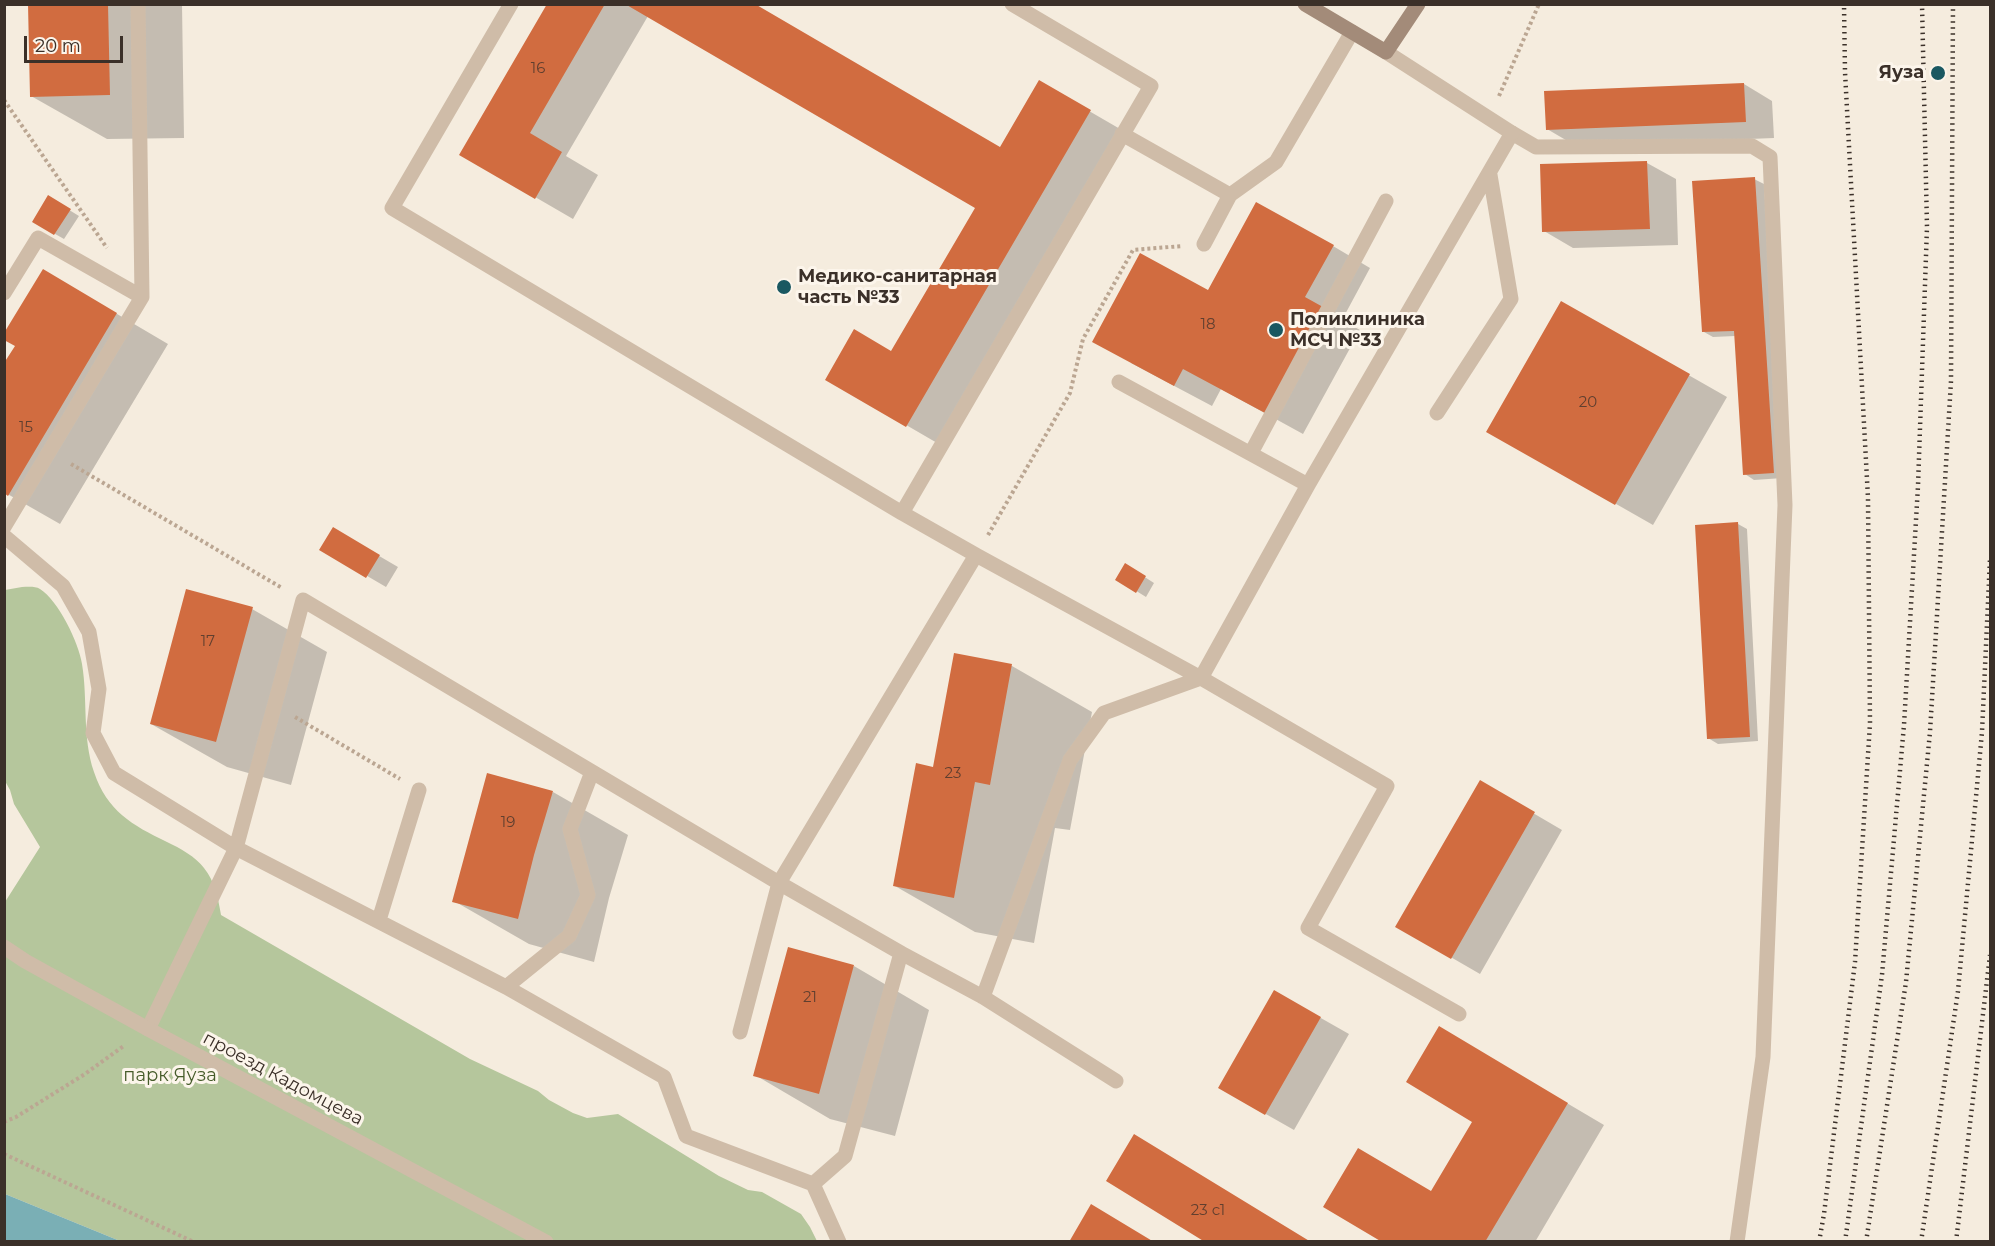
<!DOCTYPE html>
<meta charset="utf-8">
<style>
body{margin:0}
#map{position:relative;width:1995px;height:1246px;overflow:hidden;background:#f5ecde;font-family:Montserrat,sans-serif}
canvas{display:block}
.frame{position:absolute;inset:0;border:6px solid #3b3029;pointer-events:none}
.scale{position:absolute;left:24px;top:36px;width:99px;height:27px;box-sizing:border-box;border:3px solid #3b3029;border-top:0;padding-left:8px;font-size:18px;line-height:21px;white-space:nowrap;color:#3b3029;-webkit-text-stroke:4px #fcf5eb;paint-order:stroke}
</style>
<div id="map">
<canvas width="1995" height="1246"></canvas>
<div class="frame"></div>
<div class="scale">20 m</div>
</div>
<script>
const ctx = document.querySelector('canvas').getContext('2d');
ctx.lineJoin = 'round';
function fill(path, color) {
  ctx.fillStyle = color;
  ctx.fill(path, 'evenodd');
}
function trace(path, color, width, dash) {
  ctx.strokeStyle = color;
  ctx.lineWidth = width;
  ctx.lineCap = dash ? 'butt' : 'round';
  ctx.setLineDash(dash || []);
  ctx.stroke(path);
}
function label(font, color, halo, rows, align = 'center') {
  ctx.font = font + ' Montserrat,sans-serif';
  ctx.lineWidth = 6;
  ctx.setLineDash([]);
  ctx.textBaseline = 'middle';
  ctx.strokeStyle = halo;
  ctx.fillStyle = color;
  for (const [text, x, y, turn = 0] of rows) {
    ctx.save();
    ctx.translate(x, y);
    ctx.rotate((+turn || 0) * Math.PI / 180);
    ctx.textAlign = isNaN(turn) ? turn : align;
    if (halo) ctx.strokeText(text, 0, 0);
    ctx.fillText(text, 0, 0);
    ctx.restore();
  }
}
fill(new Path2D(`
 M22,587c6,0 13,-1 18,2 18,11 39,54 42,75 6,36 0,73 12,108 13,39 38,53 73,70 13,6 29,15 37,26 11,14 14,30 17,47l249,144 68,32 11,9 24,13 14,5 31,-4 101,62 29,14 14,2 39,22 9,13 7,14h-697l-115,-47v-292l35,-55 -26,-43 -4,-14 -5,-9v-191z`), '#b5c69c');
fill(new Path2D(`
 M5,1194l115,47h-115z`), '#7aafb5');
fill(new Path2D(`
 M29,4h153l2,134 -77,1 -76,-43z
 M549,4h203l248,145 39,-67 88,51 -183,314 -117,-68 65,-26 85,-145 -329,-192 -82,140 32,19 -25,44 -112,-65z
 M1744,84l28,17 2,37 -198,8 -29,-17z
 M1647,163l29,16 2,66 -105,3 -29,-17z
 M1754,179l10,5 19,294 -29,2 -9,-6 -10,-138 -22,1 -9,-5z
 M48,197l31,19 -15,23 -30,-17z
 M1333,246l37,22 -28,52 18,10 -57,104 -82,-45 -9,17 -81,-43 78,-71z
 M95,301l73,43 -108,180 -56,-32z
 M1562,303l165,94 -74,128 -165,-94z
 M1738,524l9,5 11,212 -40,3 -10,-6z
 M333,529l65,38 -12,20 -65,-38z
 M1126,565l28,18 -8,14 -29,-18z
 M252,609l75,43 -36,133 -64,-18 -76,-43z
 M955,655l57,11 80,46 -22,118 -15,-2 -21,115 -59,-11 -80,-46 39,-118z
 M1480,782l82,48 -82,144 -83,-48z
 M553,792l75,43 -19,63 -15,64 -65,-18 -75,-43z
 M854,966l75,44 -34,126 -65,-17 -75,-44z
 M1275,992l74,42 -55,96 -74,-42z
 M1477,1050l127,75 -69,117h-150l47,-49 42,-72z`), '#0003');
fill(new Path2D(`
 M28,4h80l2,91 -80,2z
 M547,4h58l-75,129 32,19 -27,47 -76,-44z
 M625,4h130l245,143 39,-67 52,30 -185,317 -81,-47 29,-51 37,22 84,-143z
 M1744,83l2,39 -200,8 -2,-39z
 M1647,161l3,68 -108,3 -2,-68z
 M1755,177l19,296 -31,2 -9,-144 -32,1 -10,-151z
 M48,195l23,14 -17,26 -22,-13z
 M1256,202l78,43 -29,52 18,10 -58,106 -82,-44 -9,17 -82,-44 48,-89 68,37z
 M43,269l74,44 -109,183 -4,-3v-130l11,-17 -11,-6v-7z
 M1561,301l129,73 -75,131 -129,-73z
 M1738,522l12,215 -43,2 -12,-214z
 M333,527l47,28 -14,23 -47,-28z
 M1125,563l21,13 -10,17 -21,-13z
 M186,589l67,18 -37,135 -66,-18z
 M954,653l58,11 -22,121 -15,-3 -21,116 -61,-12 23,-123 17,4z
 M487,773l66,18 -19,64 -16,64 -66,-17z
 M1480,780l55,32 -84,147 -56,-32z
 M788,947l66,18 -35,129 -66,-18z
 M1274,990l47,27 -56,98 -47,-27z
 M1439,1026l129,77 -83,139h-103l-59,-35 35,-59 73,43 41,-69 -66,-40z
 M1134,1134l177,108h-106l-99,-61z
 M1091,1204l63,38h-85z`), '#d16c40');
trace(new Path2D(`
 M1499,96l40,-92
 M4,100l103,148
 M71,464l211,124
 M988,535l82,-142 13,-54 50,-89 49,-4
 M295,717l105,62
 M4,1122l12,-5 69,-43 40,-29
 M4,1154l190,88`), '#bba692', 4, [3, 3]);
trace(new Path2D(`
 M511,4l-119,204 510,305 249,-427 -139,-82
 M1122,134l108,61
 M1204,244l26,-49 46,-33 76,-130
 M4,293l34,-55 104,59
 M1119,382l189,103
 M1437,413l74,-114 -21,-124
 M1251,453l135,-252
 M902,513l74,42
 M4,527l138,-230 -4,-293
 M4,536l59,50 26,46 10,57 -6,44 21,40 122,75 270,139 158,90 22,59 127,48 26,58
 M379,920l40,-130
 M901,953l82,44 133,84
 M506,987l63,-51 19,-41 -18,-66 22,-57
 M983,997l87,-237 34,-47 97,-35 107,-193 204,-352 24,14 216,-1 18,11 15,348 -22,552 -26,185
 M148,1029l88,-181 67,-248 476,283 122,70 -56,203 -32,28
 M740,1032l39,-149 197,-328 225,123 186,108 -79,142 151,86`), '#cfbca8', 15);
trace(new Path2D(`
 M1386,52l126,81
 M4,947l21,14 123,68 398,213`), '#cfbca8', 15);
trace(new Path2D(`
 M1305,4l81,48 32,-48`), '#a38b79', 15);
trace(new Path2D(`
 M1819,1242l5,-28 31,-252 15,-239 -2,-225 -23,-426 -1,-68
 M1845,1242l37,-267 22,-250 14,-239 9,-259 -5,-223
 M1866,1242l40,-260 24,-250 21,-351 2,-377
 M1921,1242l37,-251 24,-259 8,-173
 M1956,1242l34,-287`), '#3b3029', 4.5, [1.5, 4.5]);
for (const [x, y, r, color] of [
 [1938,73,8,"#1a5861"],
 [784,287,8,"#1a5861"],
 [1276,330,8,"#1a5861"]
]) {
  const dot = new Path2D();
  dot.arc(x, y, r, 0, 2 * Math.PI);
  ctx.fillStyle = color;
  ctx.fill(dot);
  trace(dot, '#fcf5eb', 2);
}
label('15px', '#603f2f', null, [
 ["16",538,69],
 ["18",1208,325],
 ["20",1588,403],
 ["15",26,428],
 ["17",208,642],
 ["23",953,774],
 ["19",508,823],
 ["21",810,998],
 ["23 с1",1208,1211]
]);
label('bold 18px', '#3b3029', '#fcf5eb', [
 ["Яуза",1924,73,"right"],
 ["Медико-санитарная",798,277],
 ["часть №33",798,298],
 ["Поликлиника",1290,320],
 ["МСЧ №33",1290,341]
], 'left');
label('18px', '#465c2a', '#fcf5eb', [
 ["парк Яуза",170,1076]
]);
label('18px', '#3b3029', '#fcf5eb', [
 ["проезд Кадомцева",283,1079,28]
]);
</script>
